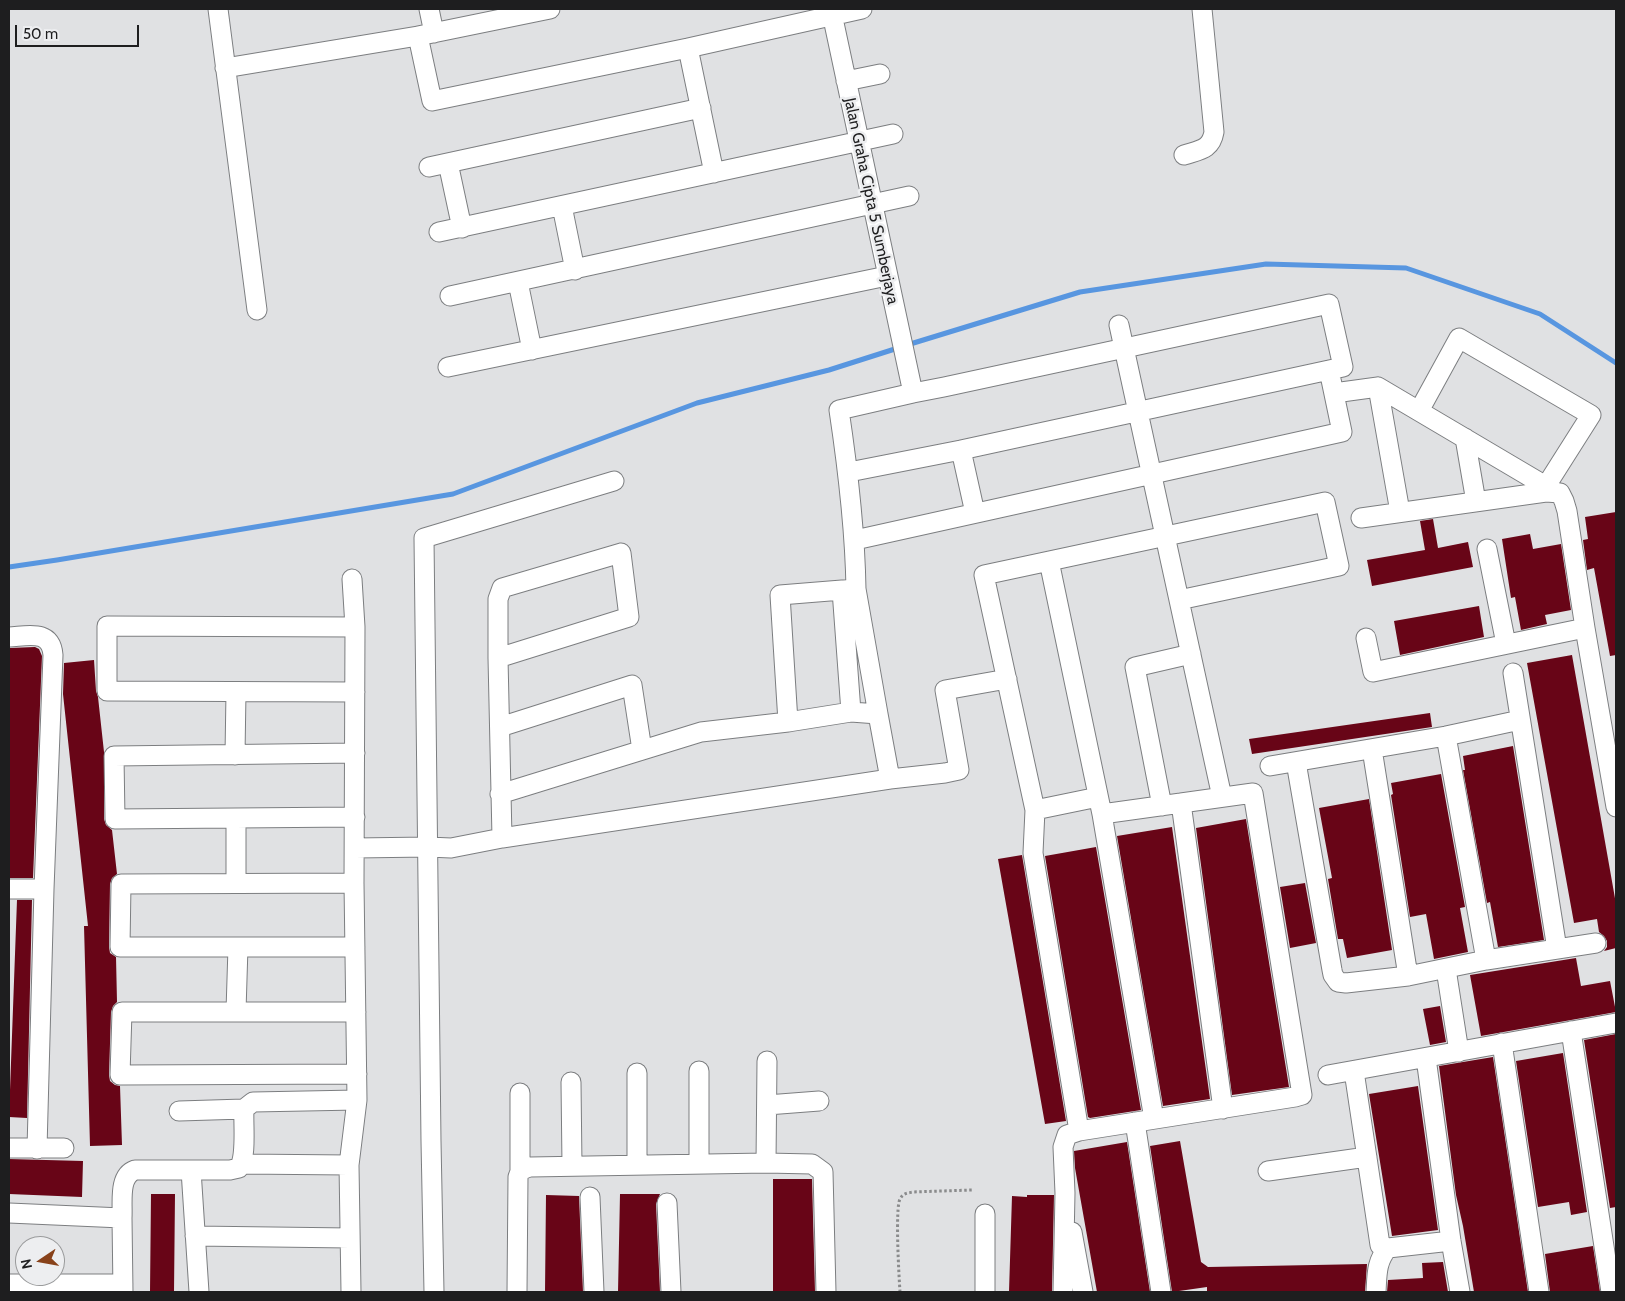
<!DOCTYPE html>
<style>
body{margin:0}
#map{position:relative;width:1625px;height:1301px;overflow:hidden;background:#e0e1e3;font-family:Cabin,sans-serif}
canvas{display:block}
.frame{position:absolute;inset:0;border:10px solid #1e1e1f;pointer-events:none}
.north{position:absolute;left:15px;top:1236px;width:50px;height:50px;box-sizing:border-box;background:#edeef0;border:1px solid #9a9b9c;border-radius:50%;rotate:258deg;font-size:14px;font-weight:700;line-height:20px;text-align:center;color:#1e1e1f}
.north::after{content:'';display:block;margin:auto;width:18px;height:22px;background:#88421a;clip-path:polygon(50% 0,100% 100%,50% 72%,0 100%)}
.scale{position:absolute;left:15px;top:25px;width:124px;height:22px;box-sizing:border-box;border:2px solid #1e1e1f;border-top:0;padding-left:6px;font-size:15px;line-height:18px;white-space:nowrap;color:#1e1e1f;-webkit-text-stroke:4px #edeef0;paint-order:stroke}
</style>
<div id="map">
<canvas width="1625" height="1301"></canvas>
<div class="frame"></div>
<div class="north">N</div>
<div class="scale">50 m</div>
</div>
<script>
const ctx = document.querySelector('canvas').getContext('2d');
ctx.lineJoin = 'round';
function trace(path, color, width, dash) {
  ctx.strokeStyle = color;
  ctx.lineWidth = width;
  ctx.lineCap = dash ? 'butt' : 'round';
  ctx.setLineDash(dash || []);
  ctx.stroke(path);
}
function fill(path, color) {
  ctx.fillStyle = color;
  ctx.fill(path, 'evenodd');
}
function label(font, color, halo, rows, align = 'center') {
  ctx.font = font + ' Cabin,sans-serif';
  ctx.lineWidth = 5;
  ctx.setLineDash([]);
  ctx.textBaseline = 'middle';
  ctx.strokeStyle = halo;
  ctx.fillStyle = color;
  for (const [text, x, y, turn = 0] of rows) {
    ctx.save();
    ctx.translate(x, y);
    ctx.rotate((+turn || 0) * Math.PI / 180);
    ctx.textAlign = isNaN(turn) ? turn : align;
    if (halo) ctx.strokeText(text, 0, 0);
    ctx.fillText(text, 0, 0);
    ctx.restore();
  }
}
trace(new Path2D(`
 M907,345l173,-53 186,-28 140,4 134,46 76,49
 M9,567l48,-7 396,-66 244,-91 132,-33 69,-22`), '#5896e0', 5);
fill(new Path2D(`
 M1616,512v143l-6,1 -16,-88 -7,2 -4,-30 5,-1 -3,-22z
 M1433,519l5,29 30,-6 5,25 -101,19 -5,-26 58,-10 -5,-29z
 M1530,534l3,15 28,-5 10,66 -26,5 2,9 -26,6 -6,-33 -4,1 -9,-59z
 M1479,606l5,31 -84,18 -6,-34z
 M35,647l4,2 3,7 -9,222h-24v-230z
 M1572,655l44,249v44l-12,3 3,-4v-6l-3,-5 -5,-4 -2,-13 -23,4 -47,-260z
 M94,660l2,31 2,6 6,55v67l2,6 6,5 5,44 -5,4 -2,6 -1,63 1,6 6,4 1,45 -4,4 -2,6 -2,63 1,6 5,4 5,1 2,59 -32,1 -6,-220h4l-25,-232 1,-31z
 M1430,713l2,14 -180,27 -3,-15z
 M1513,746l31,194 -46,7 -8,-45 -3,1 -24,-133h2l-2,-14z
 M1441,774l24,133 -5,1 8,44 -34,7 -8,-45 -16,3 -19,-122 2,-1 -2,-11z
 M1369,799l23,151 -45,8 -4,-19h-5l-10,-60 4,-1 -13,-70z
 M1246,819l43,268 -57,8 -36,-267z
 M1172,827l38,272 -47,7 -46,-270z
 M1096,847l45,263 -51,8 -2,-1 -43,-261z
 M1022,855l44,266 -21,3 -47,-265z
 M1305,883l11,60 -26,5 -10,-61z
 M17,900h15l-5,218 -18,-1z
 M1576,958l5,28 29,-5 6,31 -135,24 -11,-61z
 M1440,1006l6,36 -16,3 -7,-36z
 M1616,1034v173l-6,1 -26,-168z
 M1563,1053l24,159 -16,3 -2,-13 -31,5 -22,-146z
 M1493,1057l35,235h-54l-11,-66 -7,-31 -17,-129z
 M1418,1086l20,144 -46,6 -23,-142z
 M1180,1141l21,121 7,5 159,-3 -2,28h-158v-5l-35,5 -22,-146z
 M1127,1142l23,150h-53l-22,-124 -1,-17z
 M9,1159l74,2 -1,36 -73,-3z
 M773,1179h39l3,113h-42z
 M151,1194h24l-1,98h-24z
 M620,1194h40l-4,10 4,88h-42z
 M546,1195l33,1 4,96h-38z
 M1027,1195h27l-2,97h-43l3,-96 15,1z
 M1593,1246l7,46h-50l-5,-38z
 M1443,1262l5,30h-61l1,-12 35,-2 -1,-15z`), '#680517');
const minor = new Path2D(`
 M218,9l39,301
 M429,9l5,24
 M831,9l82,384
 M418,36l14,65 256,-53 174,-39
 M688,48l26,125
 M225,68l193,-32 132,-27
 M846,81l34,-7
 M1184,155c15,-5 27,-5 30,-23l-12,-123
 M448,163l14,65
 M429,167l272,-59
 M562,206l13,64
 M439,232l454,-98
 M518,282l14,68
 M450,296l459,-100
 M1119,325l103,472
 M448,367l439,-91
 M1378,387l22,125
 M1334,393l44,-6 176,104
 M1419,411l40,-73 132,77 -45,71
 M1465,438l11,64
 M849,472l112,-22
 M1361,518l185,-26 14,1 4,8 3,10 18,117 31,179
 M855,540l487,-108 -13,-62
 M1487,549l19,95
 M1049,561l53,253 151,-21 49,302 -7,2 -216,34 -12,4 -4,12 2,46 -2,99
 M856,589c-1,-60 -8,-119 -17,-179l74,-17 31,-6 385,-83 14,63 -382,83 14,63
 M844,590l12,-1 22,125
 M355,627l-248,-1v65l248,1
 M9,637c19,-1 42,-8 44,18l-9,234 -7,260
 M1366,638l7,34 212,-44
 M498,658l131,-41 -8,-64 -119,35 -4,11v59l4,180
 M1513,673l44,276
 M788,722l-8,-127 62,-5 9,122
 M500,727l132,-42 10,65
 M1446,736l40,224
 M1372,749l36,227
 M235,755l1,-63
 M1296,762l36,208 1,5 5,7 8,1 62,-7 78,-16 110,-17
 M1270,766l176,-30 74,-16
 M500,794l201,-62 87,-10 63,-10 27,2 12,65
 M1181,803l42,306
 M1162,806l-27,-139 56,-13
 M1035,810l63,-13
 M1102,814l52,305
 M355,817l-240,2 -1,-63 241,-3
 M355,848l73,-1 23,1 51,-10 388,-59 55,-6 14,-3 -14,-80 62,-11
 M236,883v-65
 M354,883l-233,1 -1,63h235
 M9,889h35
 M1446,969l13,83
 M236,1011l2,-64
 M356,1012h-234l-2,63 237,-1
 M1571,1031l40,261
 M1502,1043l37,249
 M1426,1058l25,183 9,51
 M1354,1071l26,174 8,3 63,-7
 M637,1073v92
 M1328,1075l288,-52
 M571,1082l1,84
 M520,1093v78
 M767,1105l52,-4
 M179,1111l65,-2
 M1135,1122l26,170
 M1079,1131l-46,-278 2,-43 -51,-235 341,-73 14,64 -160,34
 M9,1148h55
 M699,1163v-92
 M766,1163l1,-102
 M242,1164l107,1
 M191,1170l8,122
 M1268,1171l99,-14
 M590,1197l4,95
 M667,1203l4,89
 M9,1213l113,5 1,74
 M122,1218c1,-15 -4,-42 13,-48h95l9,-2c8,-12 4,-44 5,-59l9,-7 104,-2
 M1072,1232l11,60
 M195,1236l155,2
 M9,1284h114
 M351,1292l-2,-127 8,-65 -3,-217 1,-256 -3,-48
 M434,1292l-3,-151 -7,-603 190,-57
 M517,1292l1,-115c2,-7 5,-8 12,-10l236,-4 46,1 11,8 3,120
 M985,1292v-78
 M1376,1292c1,-16 0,-31 12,-44`);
trace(minor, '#7c7e80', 21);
trace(new Path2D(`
 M900,1292c-1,-15 -5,-84 0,-93 3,-6 8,-6 13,-7l59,-2`), '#8a8b8c', 3, [2.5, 2.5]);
trace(minor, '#fff', 19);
label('16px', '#1e1e1f', '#edeef0', [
 ["Jalan Graha Cipta 5 Sumberjaya",871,201,78]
]);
</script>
